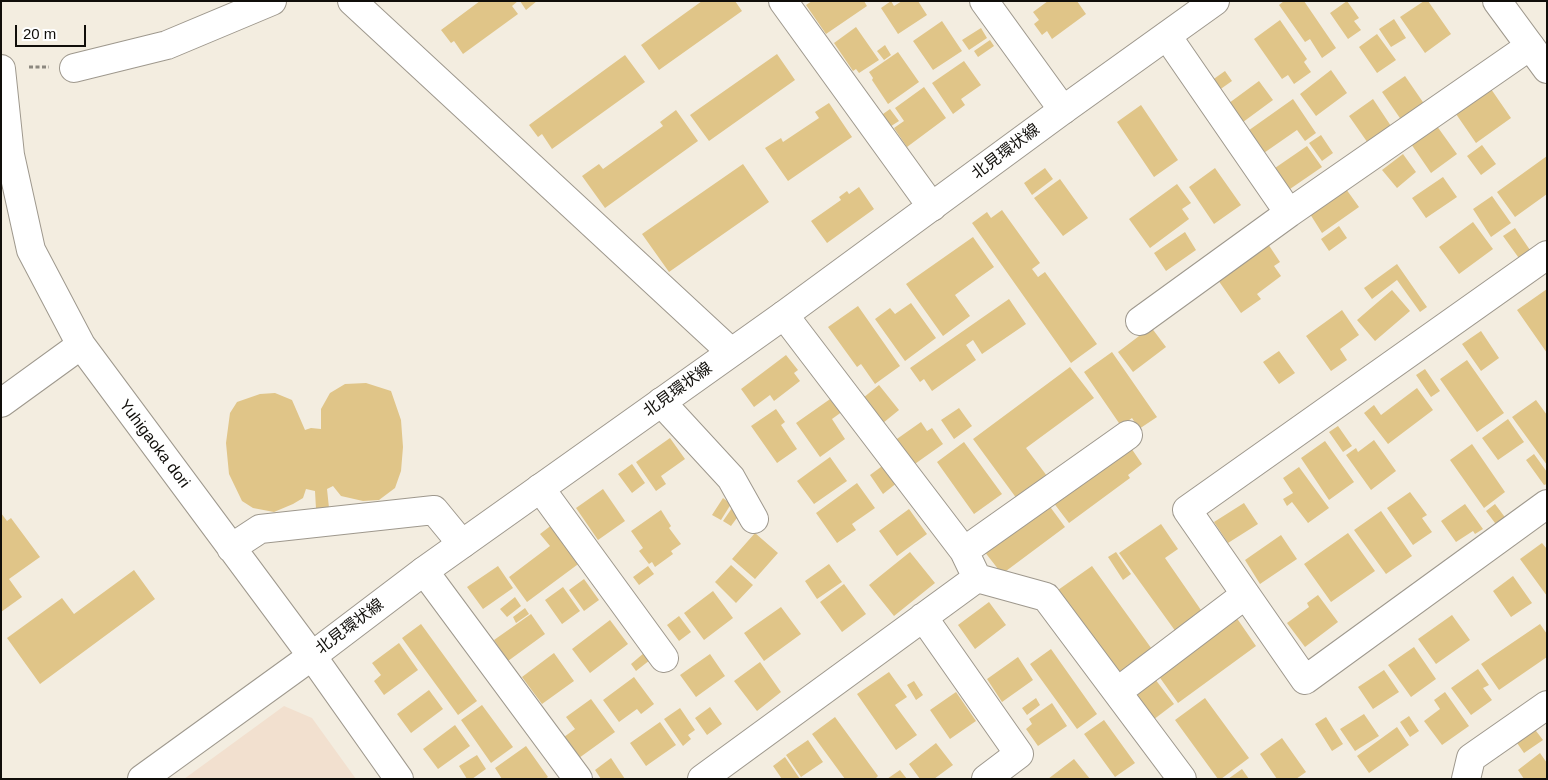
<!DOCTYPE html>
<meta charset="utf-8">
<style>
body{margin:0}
#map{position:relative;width:1548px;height:780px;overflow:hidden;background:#f3ede0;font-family:Helvetica,sans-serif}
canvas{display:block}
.frame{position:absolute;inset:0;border:2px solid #100e0a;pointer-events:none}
.scale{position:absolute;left:15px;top:25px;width:71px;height:22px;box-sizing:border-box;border:2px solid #100e0a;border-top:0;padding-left:6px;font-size:15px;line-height:18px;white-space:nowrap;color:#100e0a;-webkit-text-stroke:4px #fff;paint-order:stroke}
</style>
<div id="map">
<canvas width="1548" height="780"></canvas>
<div class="frame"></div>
<div class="scale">20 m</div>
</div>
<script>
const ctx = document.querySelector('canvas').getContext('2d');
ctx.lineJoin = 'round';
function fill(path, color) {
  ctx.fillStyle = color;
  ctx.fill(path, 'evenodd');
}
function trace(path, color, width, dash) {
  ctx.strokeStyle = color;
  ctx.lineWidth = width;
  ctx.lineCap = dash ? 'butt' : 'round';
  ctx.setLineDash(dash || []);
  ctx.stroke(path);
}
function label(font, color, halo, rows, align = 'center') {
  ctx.font = font + ' Helvetica,"Noto Sans JP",sans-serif';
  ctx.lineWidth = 4.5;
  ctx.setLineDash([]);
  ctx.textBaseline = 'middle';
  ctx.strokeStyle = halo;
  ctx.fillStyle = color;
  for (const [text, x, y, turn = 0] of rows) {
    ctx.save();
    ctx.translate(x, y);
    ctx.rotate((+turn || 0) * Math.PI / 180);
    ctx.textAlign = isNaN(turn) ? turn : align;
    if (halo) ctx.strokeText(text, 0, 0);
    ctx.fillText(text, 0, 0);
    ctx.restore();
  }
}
fill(new Path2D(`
 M284,706l28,12 44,61h-172z`), '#f2e0cf');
fill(new Path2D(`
 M480,1h38l-6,5 6,8 -55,40 -9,-13 -3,2 -10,-13z
 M520,1h17l-11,9z
 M702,1h33l7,10 -83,59 -18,-25z
 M812,1h52l3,5 -41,28 -20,-29z
 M891,1l3,5 8,-5h16l9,14 -29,19 -17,-26z
 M1048,1h29l9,13 -34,25 -5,-8 -5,4 -8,-11 5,-4 -6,-8z
 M1284,1h20l32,47 -14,10 -12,-19 -5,3 -26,-37z
 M1347,1l12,17 -5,3 7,9 -13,9 -18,-26z
 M1424,1h4l23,33 -26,19 -25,-36z
 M1394,19l12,19 -15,9 -12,-18z
 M1280,20l27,39 -3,3 7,10 -17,12 -6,-9 -6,4 -28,-40z
 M942,21l20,30 -29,19 -20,-29z
 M856,27l23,33 -20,13 -3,-4 -3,2 -19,-28z
 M981,28l6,10 -18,12 -7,-10z
 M1377,34l19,26 -19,13 -18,-26z
 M990,40l4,6 -16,11 -4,-6z
 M885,45l6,10 -7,5 -7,-9z
 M898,52l21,30 -31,22 -16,-24 1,-2 -4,-6z
 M777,54l18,26 -86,61 -19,-26z
 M625,55l20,27 -93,67 -10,-15 -4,3 -9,-12z
 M964,61l17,24 -20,14 4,6 -12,9 -21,-31z
 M1331,70l16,23 -31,23 -16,-22z
 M1225,71l7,10 -17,12 -7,-10z
 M1405,76l22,32 -23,16 -22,-32z
 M1259,81l14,19 -34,25 -14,-19z
 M924,87l22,31 -39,29 -13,-19 10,-7 -9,-13z
 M1491,89l20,29 -35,25 -20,-29z
 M1293,99l23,34 -11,8 -8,-11 -36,25 -16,-22z
 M1373,99l20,30 -23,17 -21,-30z
 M829,103l23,34 -64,44 -23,-33 16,-10 2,4 36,-24 -4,-6z
 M1141,105l37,55 -24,17 -37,-55z
 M890,109l9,12 -14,9 -9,-11z
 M676,110l22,31 -93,67 -23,-32 17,-12 4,5 60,-43 -3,-4z
 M1434,122l23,32 -26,19 -22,-32z
 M1321,135l12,18 -11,8 -13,-18z
 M1482,145l14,19 -15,11 -14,-19z
 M1307,146l15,21 -32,22 -15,-21z
 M1403,154l13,18 -19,16 -15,-18z
 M1547,156v38l-32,23 -18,-25z
 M743,164l26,38 -100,70 -27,-38z
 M1045,168l8,11 -21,16 -8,-12z
 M1215,168l26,37 -27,19 -25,-37z
 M1443,177l14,20 -31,21 -14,-20z
 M1060,179l28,39 -25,18 -29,-38z
 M1177,184l14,19 -9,6 7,10 -39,29 -21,-29z
 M859,187l15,22 -47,34 -16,-22 30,-21 -2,-3 8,-6 2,3z
 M1346,189l13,18 -37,26 -12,-19z
 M1492,196l19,27 -20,14 -18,-28z
 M1002,210l38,53 -8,6 6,8 7,-5 52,72 -26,19 -99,-140 15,-11 4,6z
 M1473,222l20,27 -34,25 -20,-27z
 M1339,226l8,12 -18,13 -8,-12z
 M1515,228l17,25 -11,8 -18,-25z
 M1185,232l11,18 -30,21 -12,-18z
 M973,237l21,30 -39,28 15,21 -27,20 -37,-52z
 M1268,244l12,18 -6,4 7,10 -24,18 4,5 -20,14 -23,-33z
 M1397,264l30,43 -7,5 -23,-32 -25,19 -8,-11z
 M1547,289v64l-30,-43z
 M1392,290l18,21 -35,30 -18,-21z
 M1009,299l17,25 -44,30 -9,-14 -7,5 10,15 -44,31 -8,-12 -4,3 -10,-14z
 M911,303l25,35 -31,23 -30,-42 15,-11 5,6z
 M858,306l42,60 -25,18 -14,-20 -4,3 -29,-40z
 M1342,310l17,25 -19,14 7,11 -16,11 -25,-35z
 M1151,327l15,20 -33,25 -15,-20z
 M1481,331l18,27 -18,13 -19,-27z
 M1279,351l16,22 -16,11 -16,-22z
 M1112,352l45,65 -18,12 -7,-11 -11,8 -37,-54z
 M786,355l12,15 -4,3 6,8 -26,20 -4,-6 -16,12 -13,-18z
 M1467,360l37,53 -27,19 -37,-53z
 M1070,367l24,31 -68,50 21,28 -30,23 -44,-60z
 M1425,369l15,22 -9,6 -15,-22z
 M366,383l25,8 10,29 2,27 -2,24 -6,17 -16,12 -16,1 -22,-5 -8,-10 -6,3 2,19 -13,1 -1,-18 -9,-2 -3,9 -10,6 -19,8 -21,-4 -11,-7 -13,-27 -3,-31 4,-30 7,-11 23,-8 15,-1 17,7 13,30 6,-2 10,1v-20l9,-16 15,-9z
 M879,385l20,25 -16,13 -20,-25z
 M1417,388l16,22 -45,34 -24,-31 10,-8 7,10z
 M833,397l10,14 -11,8 13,20 -25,18 -24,-34z
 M1536,400l11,15v50l-35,-48z
 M959,408l13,18 -18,13 -13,-19z
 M776,409l9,13 -4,3 16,24 -20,14 -26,-37z
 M1508,419l16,23 -26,18 -16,-22z
 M921,422l6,9 5,-3 11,16 -31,22 -18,-25z
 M1338,426l14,20 -9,6 -14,-20z
 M670,438l15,21 -24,17 5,8 -10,7 -20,-29z
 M1374,440l22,31 -25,19 -25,-35 10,-7 2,4z
 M1325,441l29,41 -25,18 -28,-42z
 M964,442l38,52 -28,20 -37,-52z
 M1472,444l33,48 -21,16 -34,-48z
 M1129,445l13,19 -14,11 2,3 -61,45 -16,-21z
 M1534,454l13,18v12l-3,1 -18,-25z
 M830,457l17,24 -33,23 -17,-23z
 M632,464l13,19 -13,10 -14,-19z
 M885,464l13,18 -15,12 -13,-19z
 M1299,467l30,41 -21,15 -16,-21 -5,4 -4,-7 10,-6 -10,-15z
 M857,483l18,25 -23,16 4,6 -19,13 -21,-30z
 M603,489l22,32 -27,19 -22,-32z
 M1410,492l17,23 -5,3 10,14 -19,13 -26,-37z
 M723,498l8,6 -10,16 -9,-5z
 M1244,503l14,21 -30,19 -14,-21z
 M1048,504l17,23 -63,47 -18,-23z
 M1465,504l18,25 -8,5 -2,-3 -17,11 -15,-21z
 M1495,504l12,16 -9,7 -12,-16z
 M734,505l8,6 -11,15 -8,-5z
 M909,509l18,25 -30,22 -18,-25z
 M661,510l10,16 -2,2 12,16 -10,7 2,3 -18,13 -3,-5 -3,2 -10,-13 4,-3 -12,-17z
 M1381,511l31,45 -26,18 -32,-44z
 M1,513l6,8 4,-3 29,39 -31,22 13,18 -21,15z
 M557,521l28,38 -58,43 -18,-25 41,-31 -10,-12z
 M1161,524l17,25 -13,9 38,55 -27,19 -57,-79z
 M755,533l23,20 -23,26 -23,-20z
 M1348,533l27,38 -44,31 -27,-38z
 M1281,535l16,24 -37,25 -15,-24z
 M1542,543l5,6v47l-27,-37z
 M910,552l25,31 -41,33 -25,-31z
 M1116,552l15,22 -8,6 -15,-23z
 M829,564l13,18 -25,17 -12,-18z
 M731,565l22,20 -17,18 -21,-21z
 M498,566l15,22 -30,21 -16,-22z
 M648,566l6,8 -15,11 -6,-8z
 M1092,566l62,86 -33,25 -63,-87z
 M134,570l21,29 -115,85 -33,-46 55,-40 12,16z
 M1513,576l19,27 -21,14 -18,-26z
 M584,579l15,21 -15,11 -15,-21z
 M844,584l22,30 -24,18 -22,-30z
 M563,587l17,24 -18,13 -17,-24z
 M713,591l20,27 -29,22 -20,-27z
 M1318,595l20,27 -33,25 -18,-24 22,-16 -2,-4z
 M515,597l6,9 -14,11 -7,-8z
 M989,602l17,23 -31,24 -17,-24z
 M781,607l20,27 -37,27 -20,-28z
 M525,608l4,6 -13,9 -3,-6z
 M531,614l14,20 -37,27 -14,-21z
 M1452,615l18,25 -34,24 -18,-25z
 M679,616l12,16 -12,9 -12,-16z
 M1236,617l20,29 -78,57 -20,-28z
 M610,620l18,24 -38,29 -18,-24z
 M421,624l56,77 -19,14 -56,-77z
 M1540,624l7,10v23l-48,33 -18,-26z
 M399,643l19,27 -34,25 -10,-14 7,-6 -9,-12z
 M1414,647l22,32 -25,18 -23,-32z
 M1051,649l46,65 -20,15 -47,-65z
 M554,653l20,28 -32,23 -20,-27z
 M644,653l6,7 -14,11 -5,-7z
 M710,654l15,22 -29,21 -16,-22z
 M1018,657l15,23 -31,22 -15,-23z
 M760,662l21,30 -24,19 -23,-30z
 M1478,669l11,16 -6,3 9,12 -21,15 -20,-27z
 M1384,670l15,22 -26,17 -15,-22z
 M889,672l18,25 -12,8 22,30 -21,15 -39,-56z
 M634,677l20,27 -13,10 -4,-5 -18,13 -16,-22z
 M1155,679l19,25 -21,16 -19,-25z
 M914,681l9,14 -7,5 -9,-15z
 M429,690l14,19 -32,24 -14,-19z
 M956,692l20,29 -26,18 -20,-29z
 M1445,692l24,34 -27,19 -18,-24 16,-12 -6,-9z
 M1036,698l4,7 -13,10 -5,-7z
 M1205,698l44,60 -28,21h-3l-43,-59z
 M591,699l24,33 -36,26 -15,-21 11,-8 -9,-12z
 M1052,703l15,23 -29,20 -12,-17 6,-5 -3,-5z
 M482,705l31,42 -22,16 -30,-43z
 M710,707l12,17 -15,11 -12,-17z
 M680,708l15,22 -7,5 3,4 -8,7 -19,-27z
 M1364,714l15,22 -24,15 -15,-22z
 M1409,716l10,15 -9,6 -10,-15z
 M835,717l43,59 -3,3h-30l-33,-45z
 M1326,717l17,27 -11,7 -17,-27z
 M1104,720l31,43 -20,14 -31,-43z
 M660,722l16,23 -30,21 -16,-23z
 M455,725l15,21 -32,23 -15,-20z
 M1397,727l12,18 -40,28 -12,-17z
 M1533,727l10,13 -19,13 -9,-13z
 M1282,738l24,34 -10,7h-19l-17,-25z
 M808,740l15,22 -22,15 -15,-22z
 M936,743l17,22 -19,14h-14l-11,-15z
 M526,746l22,31 -3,2h-43l-7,-11z
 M1540,753l7,10v16h-23l-6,-9z
 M477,755l9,14 -14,10h-5l-8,-13z
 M785,757l15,22h-18l-9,-13z
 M611,758l14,21h-24l-6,-9z
 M1074,759l16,20h-42z
 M1242,769l7,10h-21z
 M900,770l7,9h-20z`), '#e0c588');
const minor = new Path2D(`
 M352,1l379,351
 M783,1l149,206
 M984,1l79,109
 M74,68l93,-23 105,-44
 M1,69l9,86 21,95 50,95 231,311 87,123
 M1289,213l241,-167
 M1547,255l-360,255 118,170 242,-176
 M784,315l180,236 13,27
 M1140,321l149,-108 -122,-177
 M661,402l70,76 23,41
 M1,403l80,-58
 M540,488l124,170
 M231,548l29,-19 174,-19 28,34
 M964,551l164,-116
 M424,571l154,208
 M923,617l96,137 -33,25
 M1117,692l128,-97
 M702,779l275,-201 69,19 136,182
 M1466,779l5,-21 76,-53`);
const major = new Path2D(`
 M142,779l170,-123 112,-85 360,-256 279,-205 152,-109`);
const highway = new Path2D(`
 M1497,1l50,68`);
trace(minor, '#9e988d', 30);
trace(major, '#9e988d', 30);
trace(highway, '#9e988d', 30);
trace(new Path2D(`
 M29,67h20`), '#8c887f', 3, [4, 2.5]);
trace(minor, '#fff', 28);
trace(major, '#fff', 28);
trace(highway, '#fff', 28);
label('16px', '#100e0a', '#fff', [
 ["北見環状線",1006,152,-37],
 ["北見環状線",678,390,-36],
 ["Yuhigaoka dori",154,444,53],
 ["北見環状線",350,627,-37]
]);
</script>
